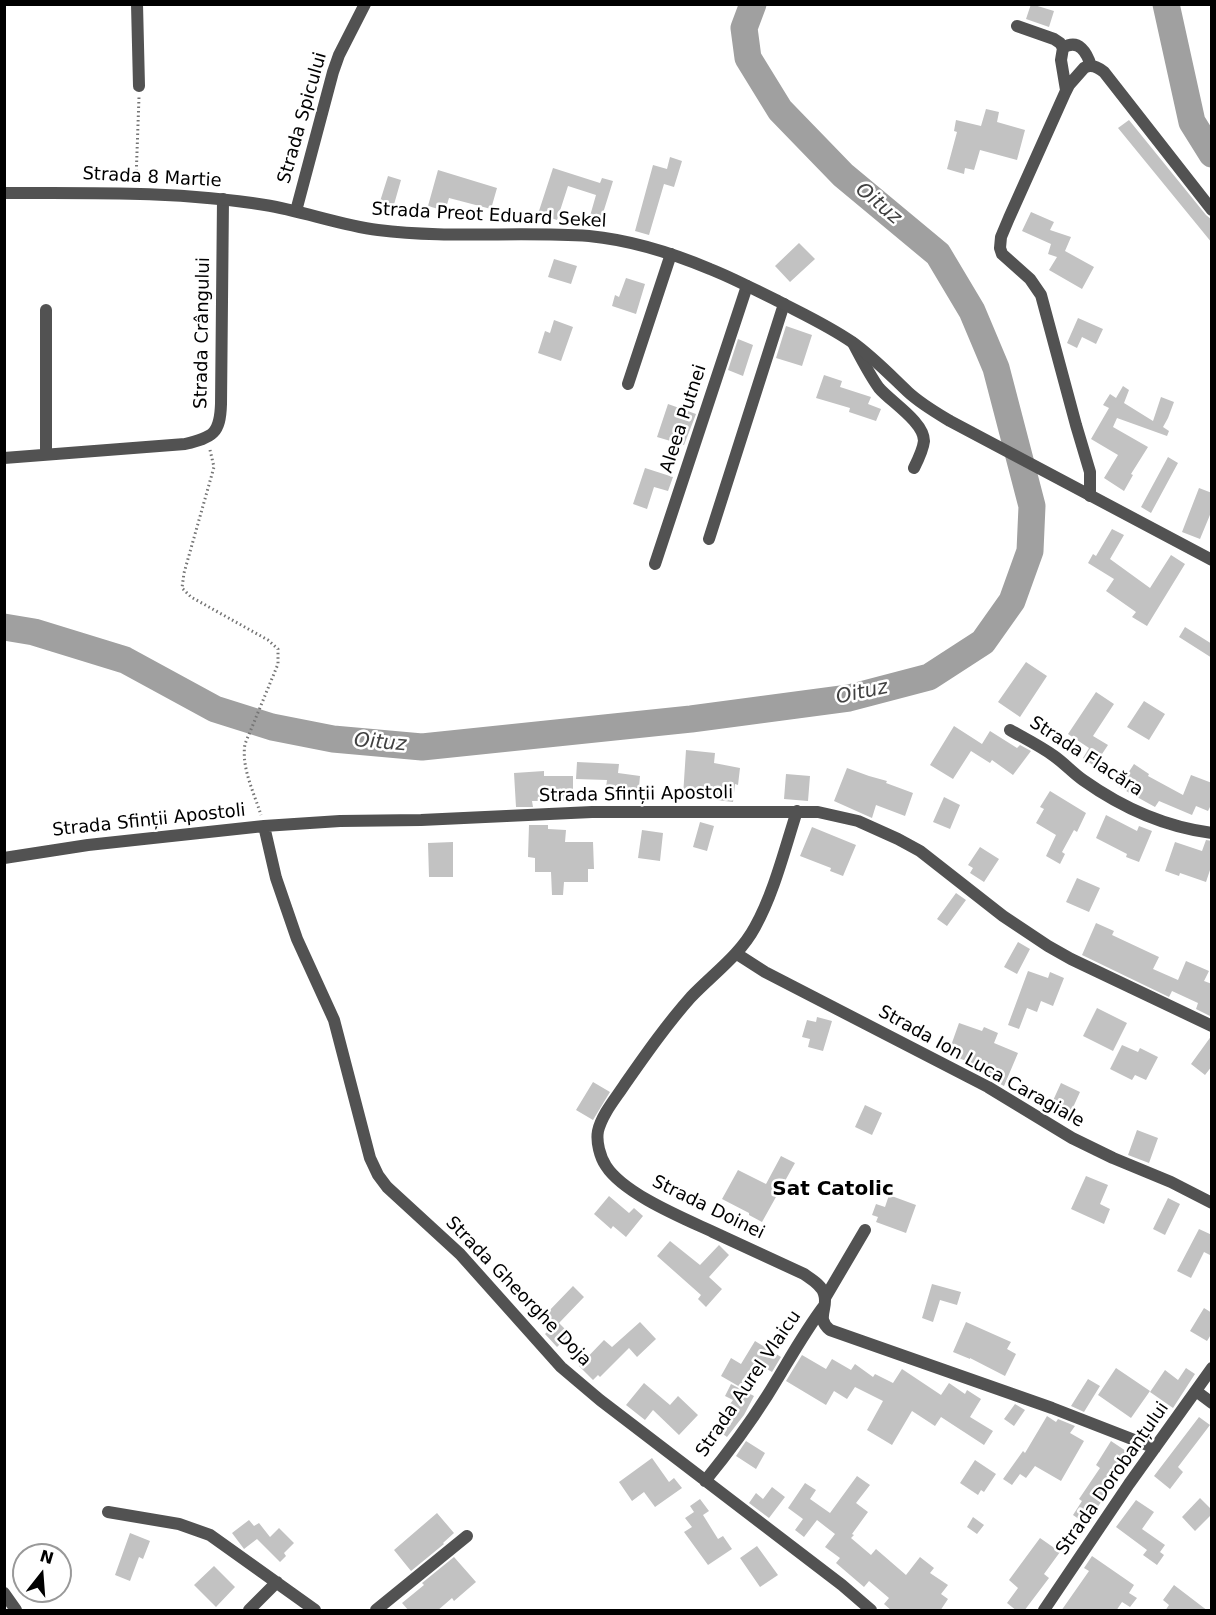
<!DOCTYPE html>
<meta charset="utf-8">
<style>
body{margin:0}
#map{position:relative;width:1216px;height:1615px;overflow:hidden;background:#fff;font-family:"DejaVu Sans",sans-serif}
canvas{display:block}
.frame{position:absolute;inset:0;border:6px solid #000;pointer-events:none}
.north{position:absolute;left:12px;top:1543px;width:60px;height:60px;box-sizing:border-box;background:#fff;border:2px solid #999;border-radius:50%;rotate:17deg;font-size:16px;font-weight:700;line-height:24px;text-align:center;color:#000}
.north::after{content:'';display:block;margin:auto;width:21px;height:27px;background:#000;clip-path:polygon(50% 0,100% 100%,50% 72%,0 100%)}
</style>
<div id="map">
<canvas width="1216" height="1615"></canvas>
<div class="frame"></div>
<div class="north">N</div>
</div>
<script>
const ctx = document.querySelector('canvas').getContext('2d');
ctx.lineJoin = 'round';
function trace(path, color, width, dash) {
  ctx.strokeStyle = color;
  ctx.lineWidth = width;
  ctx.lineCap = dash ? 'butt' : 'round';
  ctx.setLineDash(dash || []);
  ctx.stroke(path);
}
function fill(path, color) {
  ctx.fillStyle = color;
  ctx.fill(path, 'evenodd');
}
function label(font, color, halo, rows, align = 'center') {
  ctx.font = font + ' "DejaVu Sans",sans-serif';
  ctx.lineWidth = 5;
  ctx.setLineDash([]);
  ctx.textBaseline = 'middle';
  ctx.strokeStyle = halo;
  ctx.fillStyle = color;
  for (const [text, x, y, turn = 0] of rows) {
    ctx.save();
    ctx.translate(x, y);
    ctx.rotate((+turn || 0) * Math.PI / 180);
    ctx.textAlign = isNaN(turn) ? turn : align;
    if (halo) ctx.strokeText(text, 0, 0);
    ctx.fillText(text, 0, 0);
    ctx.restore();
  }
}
trace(new Path2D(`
 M1166,4l26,118 20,32
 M4,627l30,5 91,28 90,49 57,18 61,12 89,8 269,-28 158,-21 80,-21 54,-35 29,-41 18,-50 2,-45 -36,-138 -24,-57 -34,-57 -95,-79 -63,-65 -32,-52 -4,-30 9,-24`), '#a0a0a0', 27);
fill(new Path2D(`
 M1031,4l23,7 -5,16 -23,-8z
 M986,109l13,3 -2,10 28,8 -8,30 -37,-10 -6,20 -9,-2 -1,6 -17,-5 10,-37 -3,-1 2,-11 25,6z
 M1129,120l77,95 6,5v23l-94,-115z
 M670,157l12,4 -8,26 -10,-3 -15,51 -14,-4 18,-66 14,4z
 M553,168l47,15 2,-5 11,3 -14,45 -11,-3 8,-28 -28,-9 -11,34 -19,-6z
 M438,170l59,18 -6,21 -42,-11 -4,13 -17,-5z
 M388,176l13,4 -10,35 -14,-4z
 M1031,212l23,10 -4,8 21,7 -6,14 29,16 -12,22 -33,-19 8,-13 -9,-3 3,-10 -29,-13z
 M799,243l16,16 -25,23 -15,-16z
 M554,259l23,7 -6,18 -23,-7z
 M626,278l19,6 -9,30 -24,-8 3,-11 4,2z
 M1078,318l25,11 -7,15 -14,-7 -5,11 -10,-5z
 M554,320l19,7 -12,34 -23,-8 7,-22 5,2z
 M786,326l26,9 -10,31 -26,-8z
 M738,339l15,6 -10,31 -15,-6z
 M824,375l18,6 -2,6 31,10 -3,7 13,5 -5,12 -27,-9 1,-4 -34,-10z
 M1123,386l6,4 -5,13 29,18 8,-24 13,5 -6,16 -5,9 6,4 -2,5 -50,-18 -4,9 35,20 -17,27 2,1 -9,16 -20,-13 14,-23 -27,-16 18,-31 -6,-3 7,-11 6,4z
 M668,404l28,10 -12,31 -27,-8z
 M1168,457l10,6 -27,50 -10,-6z
 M645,468l28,9 -5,14 -14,-4 -7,22 -14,-5z
 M1199,488l13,5v17l-12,29 -18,-7z
 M1112,529l12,6 -14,24 40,29 21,-33 14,9 -38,62 -15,-9 4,-5 -30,-21 8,-12 -26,-16 5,-9 3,2z
 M1185,627l27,17v14l-33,-21z
 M1026,662l21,14 -27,41 -22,-15z
 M1096,692l18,12 -21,32 15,9 -14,21 -11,-8 6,-10 -21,-14z
 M1144,701l21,13 -16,26 -22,-13z
 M954,726l28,18 8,-13 27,17 3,-3 11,6 -18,24 -21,-15 -2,3 -19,-12 -18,28 -23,-14z
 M686,750l29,3 -1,10 26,5 -2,17 -3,-1 -2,18 -50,-6z
 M577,762l42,2 -1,9 22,3 -2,22 -33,-3 2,-15 -31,-1z
 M1134,764l15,10 -1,2 35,19 8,-20 21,8v20l-4,8 -12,-5 -4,9 -33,-14 -4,6 -36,-20z
 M847,768l22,8 18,5 -1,2 27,10 -8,23 -29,-11 -4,13 -38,-17z
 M544,771v5h29v20h-2v5h-39l1,6h-17l-2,-34z
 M786,774l24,2 -2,25 -24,-2z
 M1050,791l36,22 -9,19 -3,-2 -12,22 3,2 -5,10 -14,-8 10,-21 -20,-12 8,-14 -4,-2z
 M944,797l16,8 -10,24 -17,-7z
 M1106,815l31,16 2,-5 13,5 -13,31 -13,-5 1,-3 -31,-16z
 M700,822l14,4 -7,25 -14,-4z
 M529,825h19v4l18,1 -1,12h28l1,27h-6v13h-24l-1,13h-11l-1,-23h-16v-14l-7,-1z
 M812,827l44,18 -13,31 -13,-5 1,-3 -31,-12z
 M642,830l21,3 -3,28 -22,-3z
 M1206,840l6,1v23l-6,18 -26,-9 -1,3 -14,-5 10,-29 27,9z
 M453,842v35h-24l-1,-34z
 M980,847l19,12 -15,23 -14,-9 3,-5 -5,-3z
 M1077,878l23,10 -11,24 -23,-10z
 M956,893l10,7 -19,26 -10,-7z
 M1096,923l18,8 -2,4 47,22 -6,12 25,11 8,-19 23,10 -5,10 8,3v28l-2,4 -14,-7 2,-6 -26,-12 -3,6 -87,-42z
 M1018,942l12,7 -13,25 -13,-7z
 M1028,971l20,7 2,-6 14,6 -11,28 -12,-5 -4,11 -10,-4 -8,21 -11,-4z
 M1097,1008l30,15 -14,28 -30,-15z
 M817,1017l15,4 -9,30 -15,-4 2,-8 -8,-2 5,-17 9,2z
 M959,1023l23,8 2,-4 14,6 -4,10 24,10 -14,33 -13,-7 1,-1 -25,-11 2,-5 -21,-8z
 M1212,1035v31l-7,9 -14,-11z
 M1122,1045l16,7 2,-4 18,9 -12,23 -11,-5 -3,5 -22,-11z
 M593,1082l17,10 -17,28 -17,-10z
 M1061,1083l19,9 -10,22 -19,-9z
 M865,1105l17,8 -10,22 -17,-8z
 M1137,1130l21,8 -9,25 -21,-8z
 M781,1156l14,7 -33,59 -13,-7v-2l-27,-14 16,-29 28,14z
 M1086,1176l22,9 -8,19 10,5 -6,15 -33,-15z
 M889,1195l27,10 -10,28 -30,-11 2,-5 -6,-2 4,-11 9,3z
 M609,1196l20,17 5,-5 9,8 -17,21 -13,-11 -2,3 -17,-15z
 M1168,1198l12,6 -15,31 -12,-6z
 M1199,1229l13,6v21l-8,-4 -13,26 -14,-7z
 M670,1241l30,24 19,-20 10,10 -20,22 13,12 -16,18 -8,-8 3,-4 -44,-39z
 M932,1284l29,8 -4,13 -17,-5 -7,22 -11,-4z
 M573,1286l11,11 -25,26 11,11 -13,13 -12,-13 11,-11 -10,-9z
 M1204,1308l8,5v20l-5,8 -17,-10z
 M640,1322l16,17 -19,18 -8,-9 -29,29 -2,-2 -5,5 -14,-14 25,-26 8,7z
 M966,1322l45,20 -4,7 9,5 -11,22 -35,-18v1l-17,-7z
 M755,1341l26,16 -9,15 -5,-3 -1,2 -12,-8 -14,24 -19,-11 10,-18 10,6z
 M802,1355l24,14 6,-10 19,11 4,-6 18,13 2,-3 18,9 9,-14 39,26 8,-12 16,11 2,-4 14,9 -11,18 23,14 -9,14 -43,-28 -6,9 -23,-15 -20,34 -25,-15 16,-29 -28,-14 -8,12 -13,-8 -8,14 -40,-24z
 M1116,1368l34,23 -19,27 -33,-23z
 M1186,1368l9,6 -22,34 -23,-16 15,-22 13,10z
 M1088,1379l12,7 -16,26 -13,-6z
 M644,1383l26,22 8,-9 20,19 -19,20 -26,-25 -8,10 -19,-15z
 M731,1384l23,12 -10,19 -17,22 -14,-10 20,-27 -8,-4z
 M1015,1404l10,6 -11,16 -10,-7z
 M1047,1416l9,6 2,-3 17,7 -5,7 14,8 -23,40 -26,-15 -9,12 -6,-4 -8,11 -9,-6 20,-28 2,2z
 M1199,1417l11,8 -32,42 5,5 -13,17 -16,-13z
 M746,1441l19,12 -9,16 -20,-13z
 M1111,1441l15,10 -21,34 5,4 -24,35 -13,-9 9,-14 -3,-2 21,-31 -4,-3z
 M652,1458l17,24 5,-4 8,10 -27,19 -11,-15 -12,9 -13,-19z
 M975,1460l21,14 -12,18 -3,-2 -3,5 -18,-12z
 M857,1476l13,9 -14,18 12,9 -16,22 2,1 -3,3 20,17 5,-6 30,26 14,-18 14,11 -4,5 18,12 -7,9 7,5 -8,12h-48l-8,-7 5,-6 -20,-17 -5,6 -28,-24 4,-5 -15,-11 10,-13 -18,-14 -13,17 -9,-7 8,-11 -15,-11 17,-25 11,7 -6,9 20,14z
 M772,1487l13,10 -16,21 -20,-15 7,-10 7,6z
 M1200,1498l12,12v4l-17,17 -13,-14z
 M700,1499l9,12 -6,4 15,24 5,-3 9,13 -24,16 -24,-33 8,-5 -7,-9 9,-6 -4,-6z
 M1136,1500l18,12 -12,17 23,16 -5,7 4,3 -7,10 -14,-10 4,-5 -31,-23z
 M437,1513l17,20 -11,10 1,1 -33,27 -17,-21z
 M973,1517l11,8 -7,9 -10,-7z
 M249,1520l5,6 5,-3 11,14 9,-9 15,15 -10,10 2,3 -6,6 -23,-23 -13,10 -12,-16z
 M130,1533l20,8 -7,18 -4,-2 -9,24 -15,-6z
 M1040,1538l20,14 -16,22 5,4 -25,33h-7l-10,-8 11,-15 -9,-8z
 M757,1546l21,29 -18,12 -20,-29z
 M1092,1556l42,29 -5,8 8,5 -7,9 -8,-5 -6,9h-55l28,-40 -5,-3z
 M454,1557l22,25 -22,19 -2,-3 -15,13h-28l-7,-8 22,-18 -2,-2z
 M214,1566l21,21 -19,20 -22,-22z
 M1174,1585l34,26h-43l4,-6 -6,-5z`), '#c2c2c2');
trace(new Path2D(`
 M136,180l3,-83
 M210,450l4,17 -30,106 -2,15 9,9 77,43 10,9v15l-33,80c-4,23 9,49 16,71`), '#747474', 3, [1.5, 3]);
trace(new Path2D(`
 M137,4l2,82
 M1017,26l37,13 6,4 3,5
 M1066,90l-5,-30 2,-12c16,-10 24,5 28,18
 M296,211l37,-139 6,-17 26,-51
 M46,310v144
 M853,343c8,15 16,31 26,45 12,14 45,34 45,53 -1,9 -6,19 -10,27
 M628,384l43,-130
 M4,458l181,-14c28,-7 35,-10 36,-40l2,-205
 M1090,496v-24l-14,-47 -35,-130 -11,-16 -28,-25 -2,-6 1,-11 8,-19 56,-125 4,-8 15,-17c7,-5 15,0 20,4l108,138
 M709,539l75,-235
 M655,564l92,-278
 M1010,730c14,8 30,16 44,26 10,7 19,17 29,24 38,27 82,47 129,53
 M797,811c-12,37 -23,82 -42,116 -15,28 -42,47 -64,70 -24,27 -45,57 -66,87 -9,14 -23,30 -27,47 -2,11 2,26 8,35 18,28 77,52 107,66 31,14 61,28 91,42 7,5 18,11 20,20 5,14 -9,24 6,36l222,78 103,40
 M264,826l12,52 21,61 37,81 36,138 8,17 9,12 73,67 101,113 39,33 242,185 29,25
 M4,858l84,-13 176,-19 76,-5 81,-1 171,-8h226l40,9 40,18 22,12 83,65 45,30 23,13 141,67
 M737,954l28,18 223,115 84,51 41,20 58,24 41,21
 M825,1298l40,-68
 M1196,1391l16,12
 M705,1481c22,-27 43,-55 62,-85 19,-30 35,-61 57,-90
 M108,1512l71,12 31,11 105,75
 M4,1593l12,17
 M249,1610l28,-28
 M376,1610l91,-74
 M1044,1610l85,-126 83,-116`), '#525252', 12);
trace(new Path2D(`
 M4,193c87,0 175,-2 261,12 38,6 74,20 113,25 70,9 141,1 211,6 41,4 83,17 121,33 23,9 45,21 68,32 25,13 51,25 74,41 21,15 38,33 56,50 13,12 27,20 42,29l262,139`), '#525252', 12);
label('18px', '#000', '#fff', [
 ["Strada Spicului",303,118,-74],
 ["Strada 8 Martie",152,178,3],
 ["Strada Preot Eduard Sekel",489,216,3],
 ["Strada Crângului",203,333,-89],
 ["Aleea Putnei",684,419,-72],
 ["Strada Flacăra",1086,757,33],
 ["Strada Sfinții Apostoli",636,795,-1],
 ["Strada Sfinții Apostoli",149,821,-6],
 ["Strada Ion Luca Caragiale",981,1067,29],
 ["Strada Doinei",708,1208,26],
 ["Strada Gheorghe Doja",518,1292,46],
 ["Strada Aurel Vlaicu",749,1384,-56],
 ["Strada Dorobanțului",1113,1479,-55]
]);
label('italic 20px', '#414141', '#fff', [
 ["Oituz",878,204,40],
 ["Oituz",862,693,-12],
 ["Oituz",380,743,5]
]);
label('bold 20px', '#000', '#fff', [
 ["Sat Catolic",833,1190]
]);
</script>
